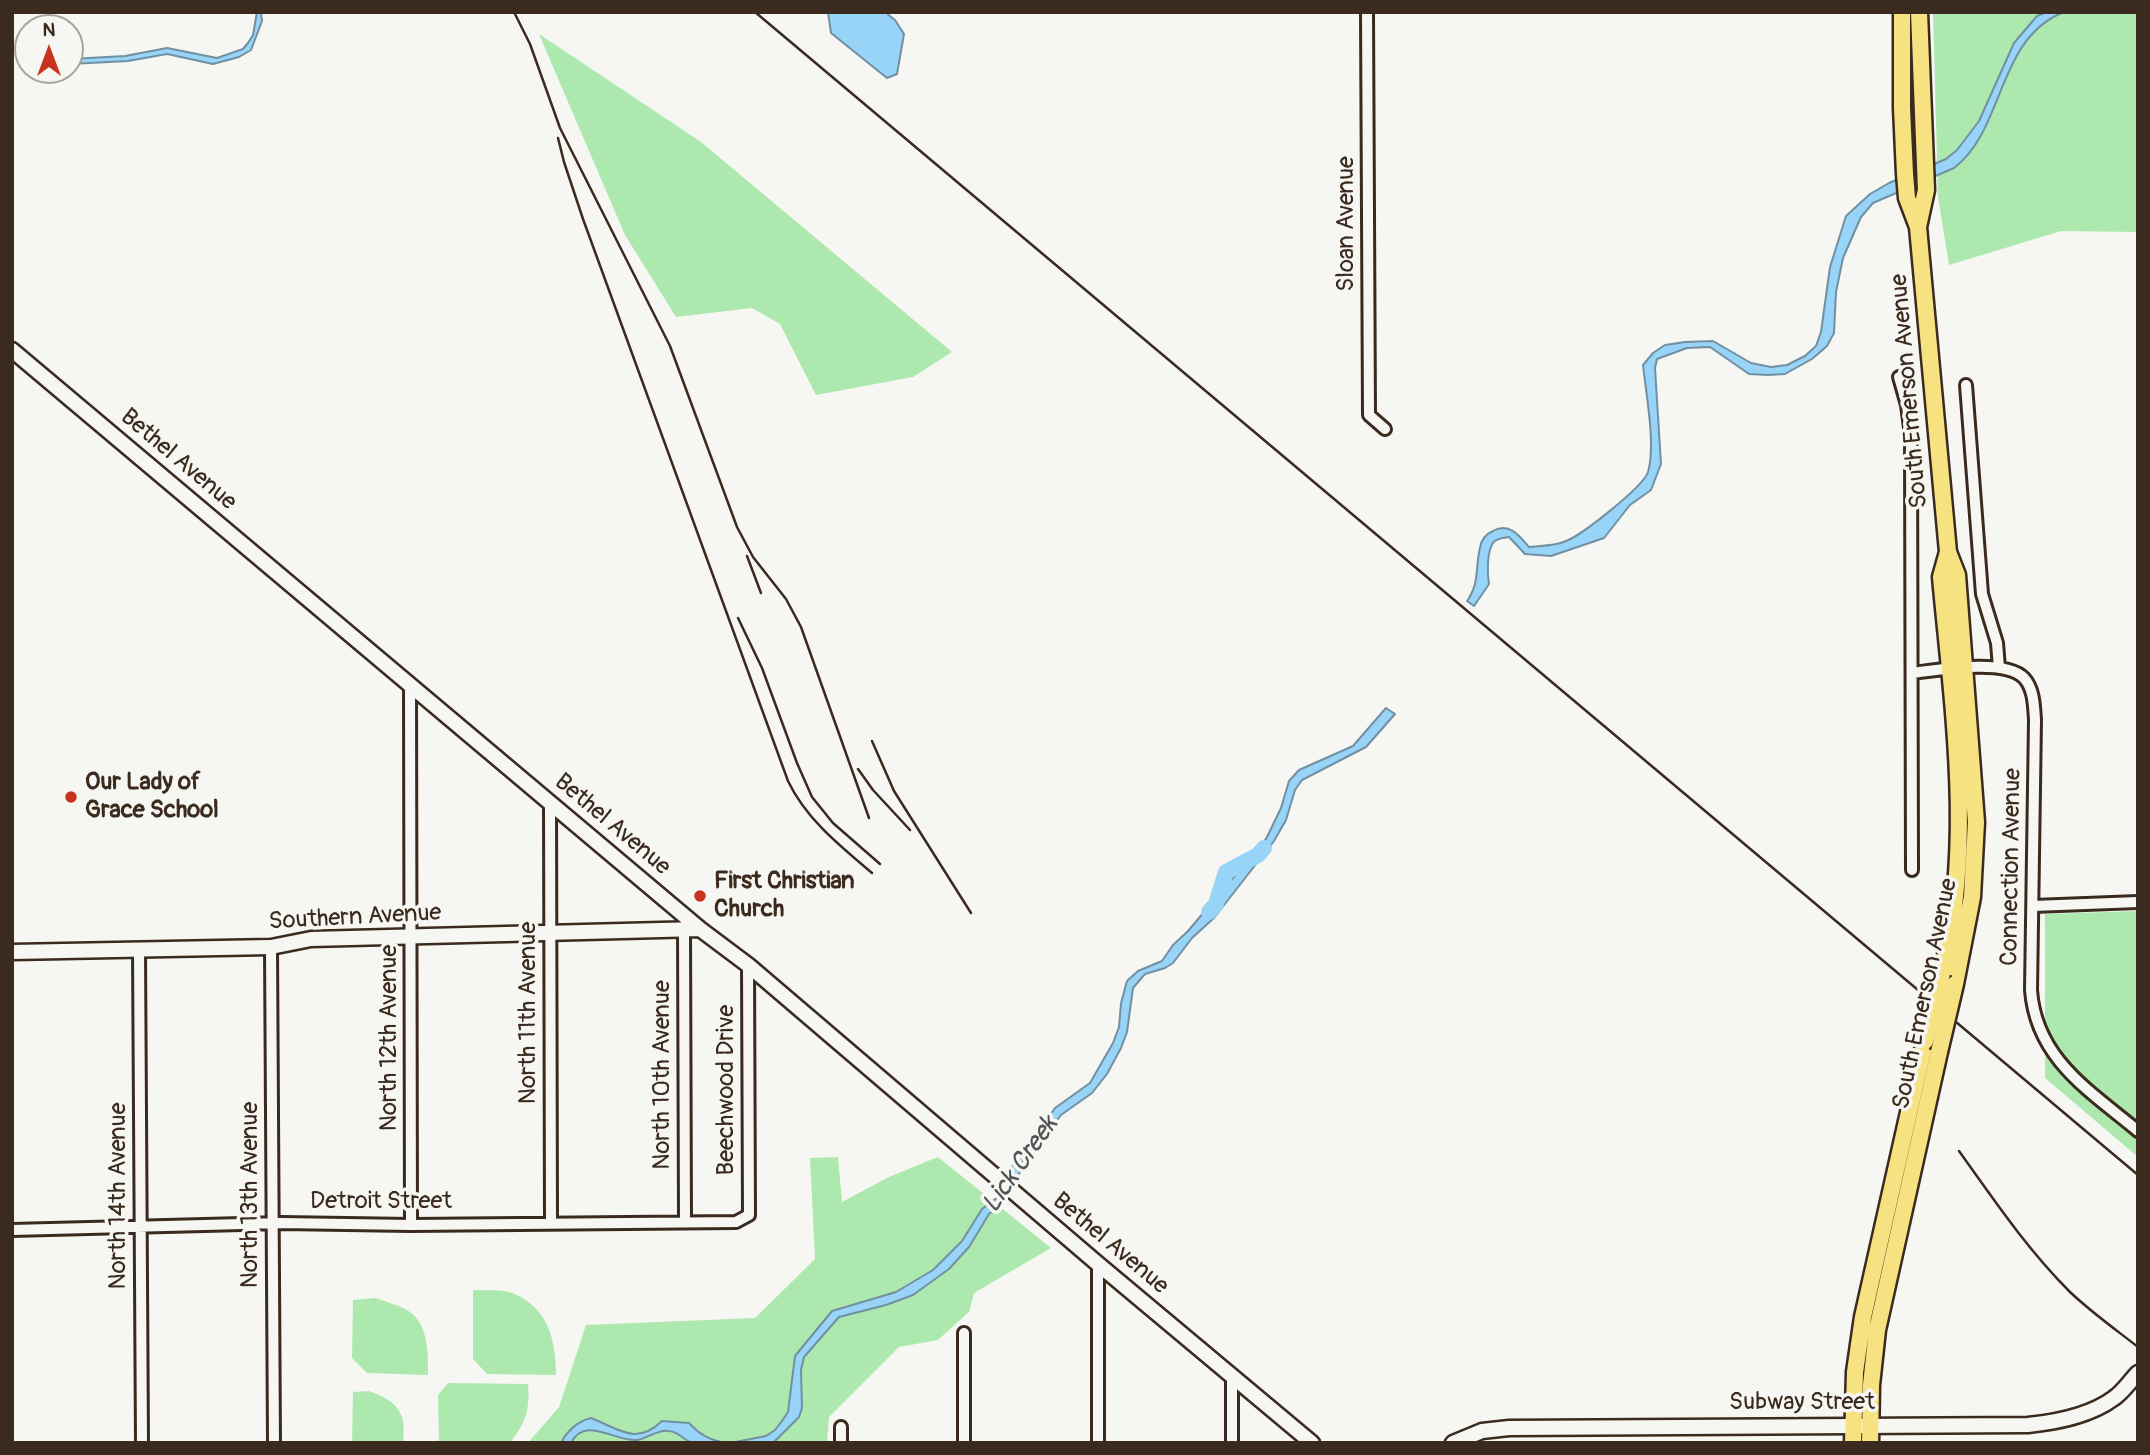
<!DOCTYPE html>
<style>
body{margin:0}
#map{position:relative;width:2150px;height:1455px;overflow:hidden;background:#f6f6f2;font-family:Pangolin,sans-serif}
canvas{display:block}
.frame{position:absolute;inset:0;border:14px solid #3b2a1e;pointer-events:none}
.north{position:absolute;left:14px;top:14px;width:70px;height:70px;box-sizing:border-box;background:#f6f6f2;border:2px solid #aba49d;border-radius:50%;rotate:0deg;font-size:19px;font-weight:700;line-height:28px;text-align:center;color:#3b2a1e}
.north::after{content:'';display:block;margin:auto;width:24px;height:32px;background:#c8321e;clip-path:polygon(50% 0,100% 100%,50% 72%,0 100%)}
</style>
<div id="map">
<canvas width="2150" height="1455"></canvas>
<div class="frame"></div>
<div class="north">N</div>
</div>
<script>
const ctx = document.querySelector('canvas').getContext('2d');
ctx.lineJoin = 'round';
function fill(path, color) {
  ctx.fillStyle = color;
  ctx.fill(path, 'evenodd');
}
function trace(path, color, width, dash) {
  ctx.strokeStyle = color;
  ctx.lineWidth = width;
  ctx.lineCap = dash ? 'butt' : 'round';
  ctx.setLineDash(dash || []);
  ctx.stroke(path);
}
function label(font, color, halo, rows, align = 'center') {
  ctx.font = font + ' Pangolin,sans-serif';
  ctx.lineWidth = 7;
  ctx.setLineDash([]);
  ctx.textBaseline = 'middle';
  ctx.strokeStyle = halo;
  ctx.fillStyle = color;
  for (const [text, x, y, turn = 0] of rows) {
    ctx.save();
    ctx.translate(x, y);
    ctx.rotate((+turn || 0) * Math.PI / 180);
    ctx.textAlign = isNaN(turn) ? turn : align;
    if (halo) ctx.strokeText(text, 0, 0);
    ctx.fillText(text, 0, 0);
    ctx.restore();
  }
}
fill(new Path2D(`
 M1933,12h205v220l-77,-1 -112,34 -11,-68z
 M539,34l162,108 251,210 -39,25 -97,18 -36,-71 -28,-16 -76,9 -51,-82z
 M2138,911v246l-93,-79v-164z
 M838,1157l4,45 47,-25 49,-20 113,91 -77,45 -5,19 -31,28 -39,7 -70,70 -2,26h-299l31,-36 27,-82 169,-7 60,-59 -5,-101z
 M473,1290c12,1 28,-1 39,3 36,14 44,47 44,82l-69,-1 -14,-15z
 M376,1298c10,4 22,7 31,12 22,13 21,43 21,65l-61,-2 -15,-15 1,-58z
 M448,1383l80,1c2,26 -2,38 -18,59h-71l-1,-48z
 M369,1391c28,10 38,21 34,52h-51l1,-51z`), '#ade9af');
const water = new Path2D(`
 M257,12h4l1,9 -11,29 -12,7 -26,7 -46,-10 -39,7 -58,3v-5l55,-3 42,-8 50,10 26,-9 5,-6 5,-8z
 M828,12h57l10,8 9,14 -7,40 -10,4 -56,-45z
 M2047,12h17c-68,27 -58,116 -110,156l-81,35 -12,14 -18,41 -7,34 -2,41 -7,13 -15,13 -27,15 -17,1 -19,-1 -39,-27 -23,1 -30,11 -2,9 6,96 -10,26 -21,15 -26,33 -53,18 -26,-2 -16,-17c-5,1 -13,1 -16,6 -6,9 -6,30 -4,41l-15,22 -7,-5c13,-18 8,-34 13,-53 1,-8 6,-14 13,-17 16,-9 26,4 36,16 13,-1 26,-1 37,-6 16,-6 77,-54 82,-69 8,-27 -2,-78 -5,-107l10,-12 12,-8 20,-3 28,-1 38,22 20,4 16,-2 18,-9 11,-10 5,-14 9,-65 16,-51 24,-22 19,-11 57,-24 11,-9 22,-29 35,-78 23,-27z
 M1386,708l9,6 -29,33 -64,33 -7,10 -9,30 -12,21 -60,77 -22,20 -19,25 -8,5 -20,6 -12,14 -6,44 -6,16 -14,26 -15,19 -31,22 -19,26 -12,12 -7,8 -7,24 -15,19 -12,10 -20,33 -20,22 -36,26 -27,10 -47,12 -35,40 -3,13 1,38 -3,9 -26,26h-43l36,-7 9,-6 7,-9 6,-9 7,-56 37,-45 64,-19 37,-22 29,-29 20,-32 16,-12 20,-42 16,-17 21,-30 35,-25 23,-40 6,-16 2,-24 6,-22 11,-10 24,-10 11,-16 15,-14 78,-92 15,-31 8,-27 10,-11 54,-24z
 M591,1418c28,11 45,28 71,3l27,2c11,12 21,17 37,20 -10,0 -29,3 -38,-2 -7,-4 -11,-10 -20,-10 -10,-2 -21,8 -31,9 -22,2 -52,-25 -66,3h-10c6,-12 17,-22 30,-25z`);
fill(water, '#97d4f8');
trace(water, '#7290a1', 2);
trace(new Path2D(`
 M1209,912l7,-8 10,-32 32,-17 6,-7`), '#97d4f8', 16);
const street = new Path2D(`
 M1367,12l2,403 16,14
 M1899,377l8,28 4,31 1,434
 M1966,385l16,209 15,49 2,25
 M1912,673c26,-3 93,-15 112,5 10,11 10,28 11,42l-4,270c5,69 59,101 107,141
 M410,684l1,541
 M550,802l1,421
 M2033,906l105,-4
 M684,929l1,292
 M271,947l3,496
 M139,949l3,494
 M12,1230l269,-7 130,2 325,-3 13,-7 -1,-250
 M1098,1264v179
 M964,1333v110
 M1232,1375v68
 M841,1443v-16`);
const secondary = new Path2D(`
 M12,350l688,579 48,36 350,299 214,179
 M12,952l259,-5 40,-8 389,-10
 M1453,1443l29,-12 27,-3 519,-3c29,-3 62,-9 86,-27 9,-6 16,-17 24,-25`);
const primary = new Path2D(`
 M1902,12v96l3,66 2,24 11,29 30,325 9,23 19,247 -4,75 -17,87
 M1918,227l8,-37 -7,-178
 M1942,973c32,-130 11,-265 -1,-396l7,-25
 M1853,1443l2,-71 8,-55 62,-276
 M1870,1443l1,-58 6,-55 62,-278`);
trace(street, '#3b2a1e', 16);
trace(secondary, '#3b2a1e', 19);
trace(primary, '#3b2a1e', 21);
trace(street, '#f6f6f2', 10);
trace(secondary, '#f6f6f2', 14);
trace(primary, '#f7e281', 16);
trace(new Path2D(`
 M514,12l16,32 30,84 110,218 67,181 16,30 33,42 15,28 68,191
 M755,12l1383,1163
 M558,138l6,24 19,57 205,562c18,38 52,65 84,92
 M747,556l14,37
 M738,618l24,50 35,95 15,34 21,26 47,41
 M872,741l22,50 77,122
 M858,769l15,21 37,40
 M1959,1151c35,49 68,98 111,141 21,20 45,37 68,55`), '#3b2a1e', 2.5);
const primaryBridge = new Path2D(`
 M1925,1041l17,-68
 M1939,1052l16,-68`);
trace(primaryBridge, '#3b2a1e', 21, []);
trace(primaryBridge, '#f7e281', 16);
for (const [x, y, r, color] of [
 [71,797,7,"#c8321e"],
 [700,896,7,"#c8321e"]
]) {
  const dot = new Path2D();
  dot.arc(x, y, r, 0, 2 * Math.PI);
  ctx.fillStyle = color;
  ctx.fill(dot);
  trace(dot, '#f6f6f2', 2.5);
}
label('24px', '#3b2a1e', '#f6f6f2', [
 ["Sloan Avenue",1347,224,-90],
 ["South Emerson Avenue",1910,391,-95],
 ["Bethel Avenue",178,460,40],
 ["Bethel Avenue",612,825,40],
 ["Connection Avenue",2012,867,-89],
 ["Southern Avenue",355,918,-3],
 ["South Emerson Avenue",1926,994,-78],
 ["North 11th Avenue",529,1013,-90],
 ["North 12th Avenue",390,1038,-90],
 ["North 10th Avenue",663,1075,-90],
 ["Beechwood Drive",727,1090,-90],
 ["North 13th Avenue",251,1195,-90],
 ["North 14th Avenue",119,1196,-90],
 ["Detroit Street",381,1202],
 ["Bethel Avenue",1110,1244,40],
 ["Subway Street",1802,1403]
]);
label('bold 24px', '#3b2a1e', '#f6f6f2', [
 ["Our Lady of",85,783],
 ["Grace School",85,811],
 ["First Christian",714,882],
 ["Church",714,910]
], 'left');
label('italic 26px', '#525454', '#f6f6f2', [
 ["Lick Creek",1021,1165,-55]
]);
</script>
